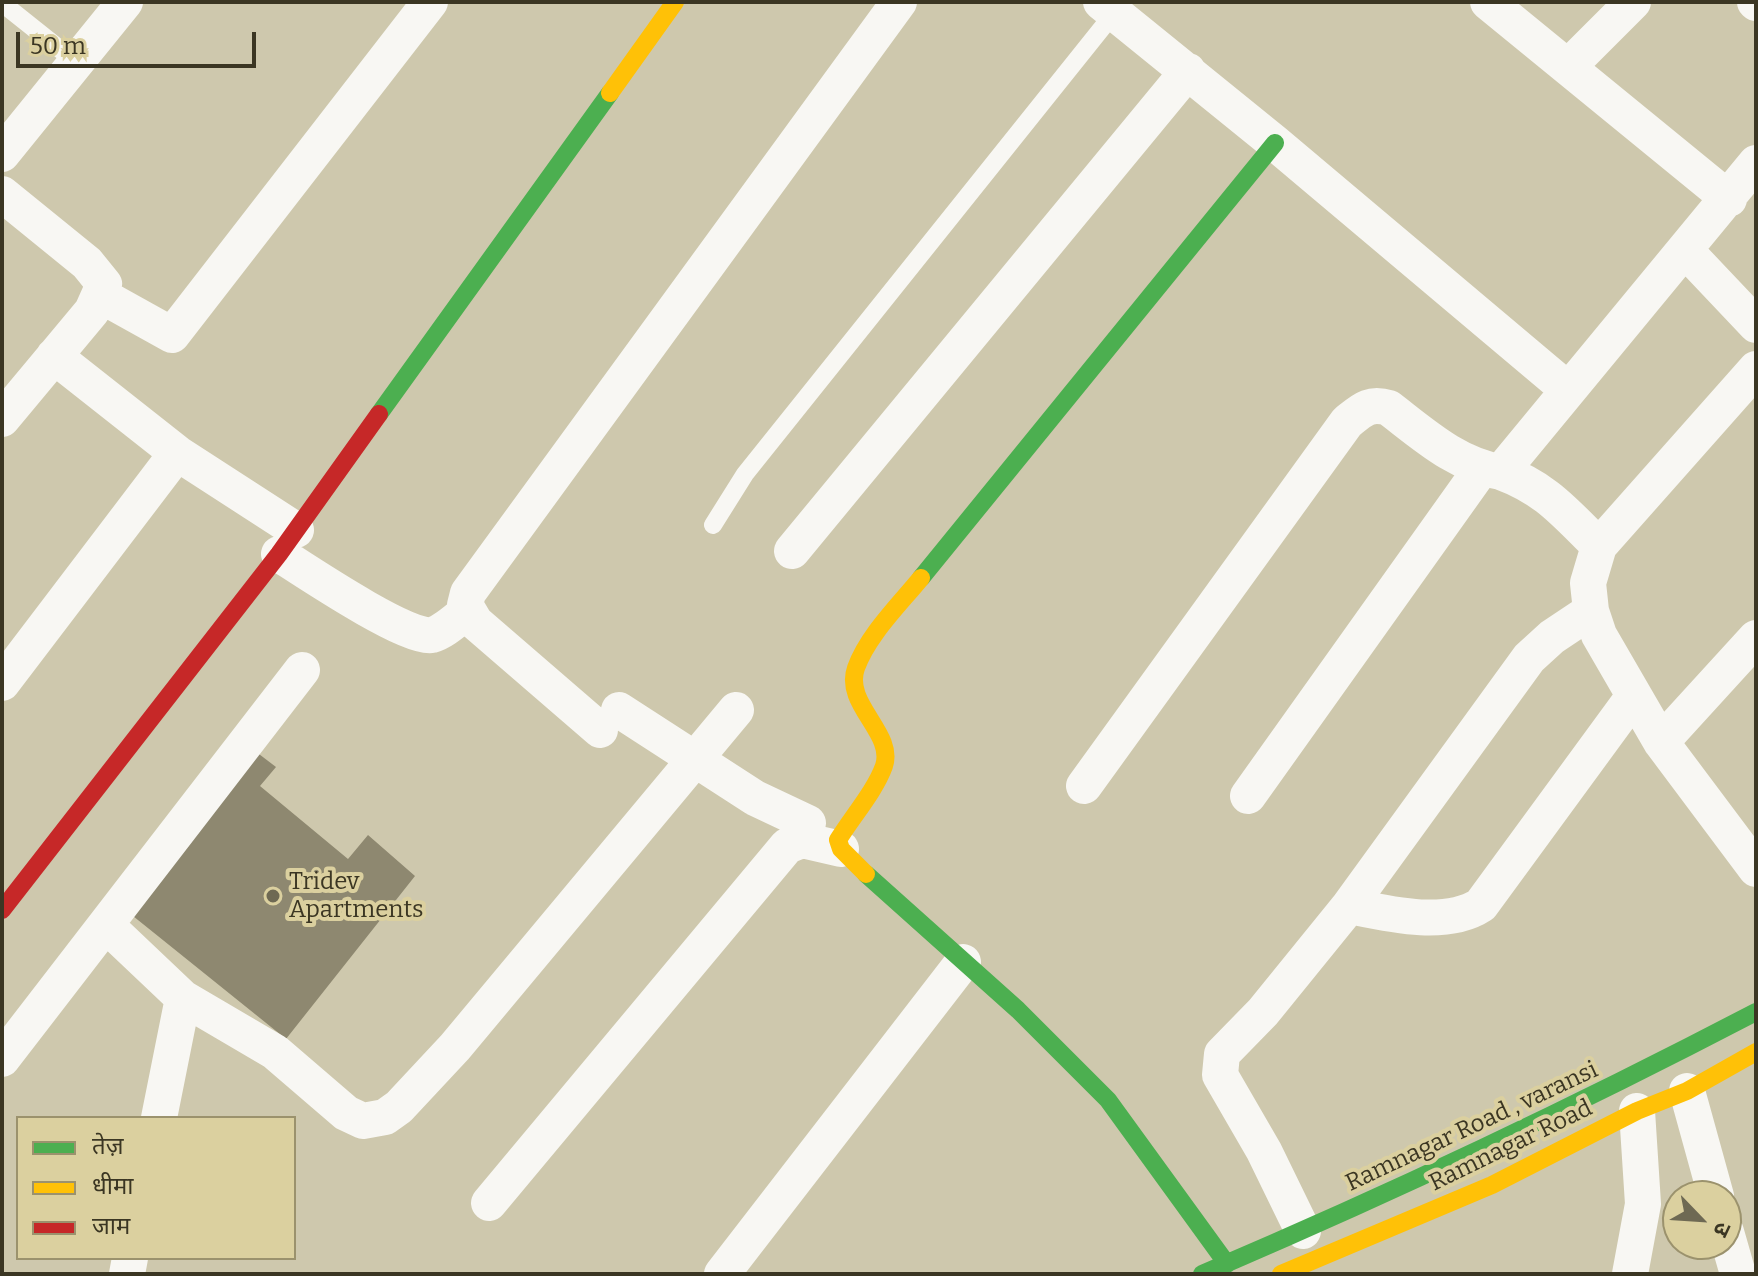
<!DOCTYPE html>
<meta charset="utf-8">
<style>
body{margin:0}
#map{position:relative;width:1758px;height:1276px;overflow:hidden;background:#cec8ad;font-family:Bitter,"Noto Sans Devanagari",serif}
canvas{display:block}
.frame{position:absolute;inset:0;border:4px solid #3b3623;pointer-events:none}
.legend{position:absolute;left:16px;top:1116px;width:280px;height:144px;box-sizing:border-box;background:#dbd09f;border:2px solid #9b926d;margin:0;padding:10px 14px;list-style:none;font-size:24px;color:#3b3623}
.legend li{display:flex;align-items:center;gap:16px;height:40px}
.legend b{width:40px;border:2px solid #9b926d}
.north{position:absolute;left:1662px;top:1180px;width:80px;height:80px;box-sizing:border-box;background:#dbd09f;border:2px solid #9b926d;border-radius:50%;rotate:115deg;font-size:22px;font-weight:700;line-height:32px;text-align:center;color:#3b3623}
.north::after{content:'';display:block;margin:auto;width:28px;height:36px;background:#6e6953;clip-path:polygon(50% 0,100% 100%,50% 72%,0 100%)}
.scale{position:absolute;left:16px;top:32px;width:240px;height:36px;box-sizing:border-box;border:4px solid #3b3623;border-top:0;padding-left:10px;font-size:24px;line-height:28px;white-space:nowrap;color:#3b3623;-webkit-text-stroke:6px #dbd09f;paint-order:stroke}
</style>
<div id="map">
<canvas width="1758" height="1276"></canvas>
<div class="frame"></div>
<ul class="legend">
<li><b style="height:10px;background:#4caf50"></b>तेज़</li>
<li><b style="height:10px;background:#ffc107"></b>धीमा</li>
<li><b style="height:10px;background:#c62828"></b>जाम</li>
</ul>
<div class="north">उ</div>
<div class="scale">50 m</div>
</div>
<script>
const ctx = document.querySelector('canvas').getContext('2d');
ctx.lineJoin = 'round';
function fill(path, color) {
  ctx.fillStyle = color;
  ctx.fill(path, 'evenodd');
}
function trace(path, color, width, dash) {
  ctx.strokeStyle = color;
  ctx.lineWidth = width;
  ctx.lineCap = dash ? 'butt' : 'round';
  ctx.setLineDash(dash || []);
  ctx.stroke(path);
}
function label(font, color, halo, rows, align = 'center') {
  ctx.font = font + ' Bitter,serif';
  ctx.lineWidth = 8;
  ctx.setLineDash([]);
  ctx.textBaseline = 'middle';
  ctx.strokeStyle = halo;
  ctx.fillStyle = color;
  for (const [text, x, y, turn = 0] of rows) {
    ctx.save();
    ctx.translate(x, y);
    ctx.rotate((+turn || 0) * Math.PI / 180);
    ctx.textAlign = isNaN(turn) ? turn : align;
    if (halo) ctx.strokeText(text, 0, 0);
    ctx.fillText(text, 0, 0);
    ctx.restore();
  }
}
fill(new Path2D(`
 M255,751l21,16 -16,19 88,73 20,-24 47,41 -129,163 -153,-123z`), '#8e8870');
trace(new Path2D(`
 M2,3l74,59
 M713,525l32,-51 369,-461`), '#f8f7f3', 18);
trace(new Path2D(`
 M1101,2l174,141 292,246
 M1488,2l241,197
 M1755,2l1,1
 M1568,67l65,-65
 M2,154l123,-152
 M2,194l85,69 17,21 -12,27 -90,108
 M1685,250l71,75
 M100,295l72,40 258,-333
 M54,356l123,97
 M1501,472c46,17 64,41 98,74l157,-177
 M1599,546l-11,37 3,28 8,24 62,107 95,127
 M792,551l396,-480
 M279,554c25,16 129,86 153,81 12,-3 26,-17 36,-24
 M2,683l175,-230 119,77
 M619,710l136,88 53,25
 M600,730l-125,-108 -10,-17 3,-12 431,-591
 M1661,742l95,-104
 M1084,786l263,-364c15,-12 22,-20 42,-14 35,27 68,57 112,64l255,-309
 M1248,796l233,-327
 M1349,906c39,8 97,22 132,-1l153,-209
 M106,925l77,73 -24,120
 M183,998l92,54 71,61 17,8 22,-4 14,-10 56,-60 281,-337
 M2,1059l300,-389
 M1687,1091l29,105
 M489,1203l298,-357 15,-6 39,9
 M1303,1231l-39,-80 -44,-76 2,-21 41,-42 86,-106 180,-248 23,-21 39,-26
 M1726,1232l12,42
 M127,1274l3,-16
 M722,1274l241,-312
 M1630,1274l13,-70 -6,-93`), '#f8f7f3', 36);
trace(new Path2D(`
 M379,414l231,-321
 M921,578l354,-435
 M866,874l152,136 90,90 119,164
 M1202,1274c188,-80 372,-167 554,-262`), '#4caf50', 18);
trace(new Path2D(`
 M610,93l65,-91
 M866,874l-25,-25 -3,-9c14,-23 37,-49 46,-74 11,-33 -41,-62 -28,-98 12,-33 43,-63 65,-90
 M1281,1274l211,-89 145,-74 50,-20 69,-39`), '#ffc107', 18);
trace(new Path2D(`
 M2,910l277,-356 100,-140`), '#c62828', 18);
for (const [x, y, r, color] of [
 [273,896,8,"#6e6953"]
]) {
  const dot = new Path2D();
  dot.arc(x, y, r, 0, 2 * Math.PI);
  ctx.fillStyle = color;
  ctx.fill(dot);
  trace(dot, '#dbd09f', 3);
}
label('24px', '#3b3623', '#dbd09f', [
 ["Tridev",289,882],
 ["Apartments",289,910]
], 'left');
label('24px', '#3b3623', '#dbd09f', [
 ["Ramnagar Road , varansi",1472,1127,-25],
 ["Ramnagar Road",1511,1146,-26]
]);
</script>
